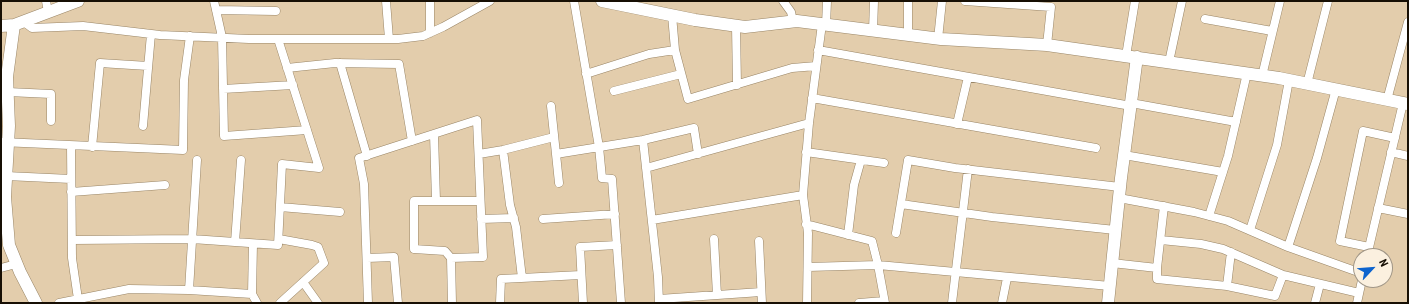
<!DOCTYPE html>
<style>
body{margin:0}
#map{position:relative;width:1409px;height:304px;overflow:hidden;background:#e3cdac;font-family:"Roboto Condensed",sans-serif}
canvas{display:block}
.frame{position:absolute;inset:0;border:2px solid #170f04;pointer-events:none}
.north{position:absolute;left:1353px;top:248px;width:40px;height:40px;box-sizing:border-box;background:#fbf0df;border:1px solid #a09687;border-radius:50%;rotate:64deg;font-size:11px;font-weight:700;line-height:16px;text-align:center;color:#170f04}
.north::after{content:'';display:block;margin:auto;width:14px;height:18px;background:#0e64ce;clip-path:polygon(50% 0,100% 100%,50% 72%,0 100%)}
</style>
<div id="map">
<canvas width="1409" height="304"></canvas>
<div class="frame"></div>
<div class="north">N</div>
</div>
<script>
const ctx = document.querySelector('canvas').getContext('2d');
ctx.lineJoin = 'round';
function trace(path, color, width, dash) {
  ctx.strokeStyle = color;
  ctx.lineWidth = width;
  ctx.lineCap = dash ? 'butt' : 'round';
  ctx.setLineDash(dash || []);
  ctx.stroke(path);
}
const street = new Path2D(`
 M46,1l2,11
 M214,1l8,36 2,99 83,-6
 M386,1l3,38
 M574,1l25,146 3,31 10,1 9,124
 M783,1l8,11 2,9
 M965,1l86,6 -4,38
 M216,10l60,1
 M672,15l3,35 13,49 104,-31 24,-2
 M1205,19l67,12
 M24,22l8,6 51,-2 77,9 89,4h149l25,-3 20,-9 47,-26
 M826,25l1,-24
 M736,26l1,59
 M873,31l1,-30
 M430,33v-32
 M908,35v-34
 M938,39l4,-38
 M818,50l313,56
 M1126,56l9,-55
 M1169,62l13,-61
 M340,63l27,93
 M287,68l48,-5 64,1 13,77
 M586,74l63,-20 26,-4
 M1262,76l18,-75
 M1307,84l21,-83
 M223,89l70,-4
 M614,91l67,-17
 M8,92l43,2v27
 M812,98l284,50
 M1387,100l21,-78
 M1131,103l105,19
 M551,106l8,77
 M957,124l11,-47
 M143,126l8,-92
 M434,134l2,67
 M643,140l15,137 1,26
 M1,142l182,8 1,-70 6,-44
 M71,146l1,112 6,41
 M92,147l8,-84 48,3
 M503,150l7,55 6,22 6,51
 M806,152l78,11
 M1391,152l17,4
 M479,154l24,-4 51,-13
 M556,154l87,-14 51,-12 4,26
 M1124,155l99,17
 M646,168l163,-45
 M6,176l65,3
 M71,192l94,-7
 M1119,198l75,14 34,9 60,26 73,26
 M901,204l91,13 123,13
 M1164,206l-7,62v11l70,7 48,10 8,-21
 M280,207l60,5
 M1378,208l30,6
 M1209,216l19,-60 19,-83
 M481,219l33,-1
 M543,219l72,-5
 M652,220l151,-25
 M806,224l66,17 6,24 7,38
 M1250,230l27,-85 12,-65
 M896,233l12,-73 47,8 165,19
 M848,235l6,-50 7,-25
 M279,239l33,6 6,2 6,16 -44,40
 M714,239l3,56
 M72,240l120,-1 86,6 4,-81 37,4 -41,-129
 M1161,240l40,4 22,5 60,26 76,18
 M759,241l3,62
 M235,242l6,-82
 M253,244l-1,50 5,9
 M1288,247l29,-89 19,-69
 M1369,247l-29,-6 23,-110 32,7
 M1367,256l36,-153
 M367,258l27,-1 4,46
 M1112,263l45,5
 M808,267l70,-2 232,21
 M1,268l15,-4
 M303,282l15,21
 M1227,286l4,-34
 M189,290l8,-130
 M659,299l102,-7
 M59,303l70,-14 60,1 63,4
 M368,303l-4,-119 -5,-26 118,-38 6,137 -32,1
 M452,303l-1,-45 -6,-7 -31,-2v-48h66
 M500,303l1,-24 80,-4
 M583,303l-3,-56 37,-2
 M807,303l1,-70 -5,-38 6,-72 13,-99
 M859,303l25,-2
 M952,303l16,-134
 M1002,303l5,-25
 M1315,303l5,-19
 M1357,303l5,-23`);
const secondary = new Path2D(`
 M602,1l93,19 50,7 52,-6 144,18 106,6 232,33 129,26
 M14,25l-7,52 2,49 -4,71 4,48 11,27 16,31
 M1,26l13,-1 64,-24
 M1108,303l13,-125 16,-121`);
trace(street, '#998566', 9);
trace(secondary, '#998566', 13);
trace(street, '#fff', 8);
trace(secondary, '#fff', 12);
</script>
